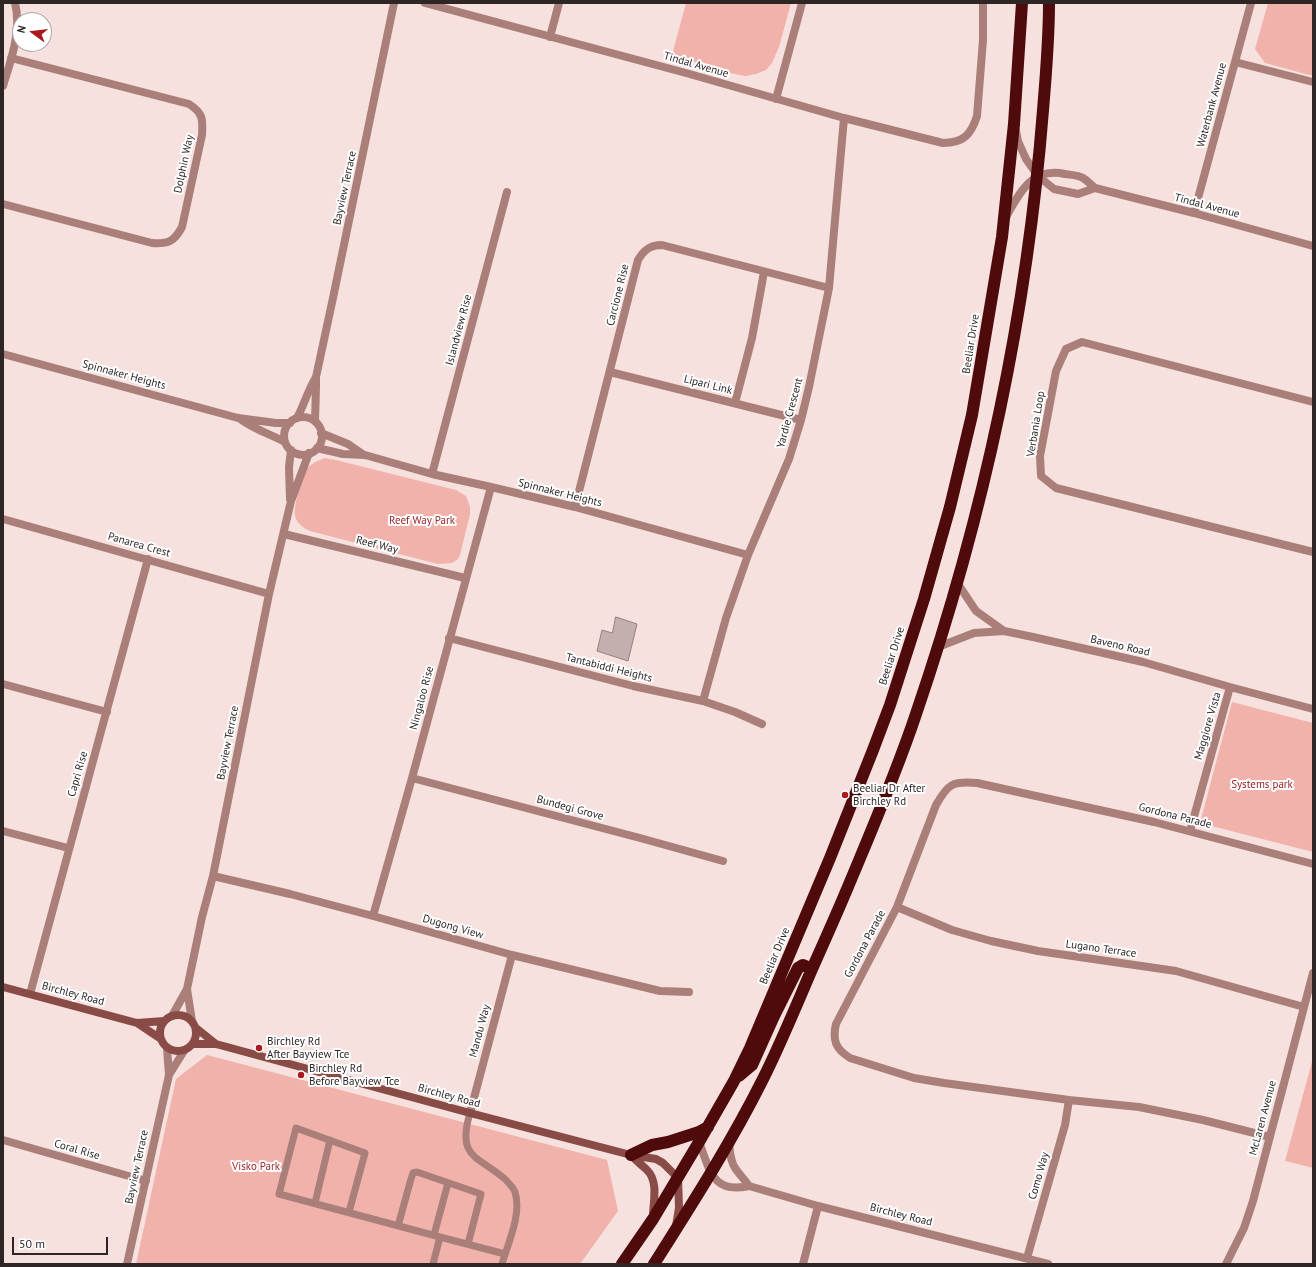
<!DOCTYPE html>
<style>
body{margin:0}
#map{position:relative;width:1316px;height:1267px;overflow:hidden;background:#f6e1df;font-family:"PT Sans",sans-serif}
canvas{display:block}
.frame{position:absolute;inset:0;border:4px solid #2d2625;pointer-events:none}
.north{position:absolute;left:12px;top:12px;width:40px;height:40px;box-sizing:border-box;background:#fff;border:1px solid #aba8a8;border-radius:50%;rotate:285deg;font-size:11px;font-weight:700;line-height:16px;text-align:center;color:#2d2625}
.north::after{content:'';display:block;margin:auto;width:14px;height:18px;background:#ab181e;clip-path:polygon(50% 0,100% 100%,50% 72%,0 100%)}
.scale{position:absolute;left:12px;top:1237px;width:96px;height:18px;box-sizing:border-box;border:2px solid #2d2625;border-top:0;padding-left:5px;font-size:12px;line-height:14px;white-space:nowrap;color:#2d2625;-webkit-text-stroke:3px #fff;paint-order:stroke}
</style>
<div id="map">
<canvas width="1316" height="1267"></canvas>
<div class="frame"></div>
<div class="north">N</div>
<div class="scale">50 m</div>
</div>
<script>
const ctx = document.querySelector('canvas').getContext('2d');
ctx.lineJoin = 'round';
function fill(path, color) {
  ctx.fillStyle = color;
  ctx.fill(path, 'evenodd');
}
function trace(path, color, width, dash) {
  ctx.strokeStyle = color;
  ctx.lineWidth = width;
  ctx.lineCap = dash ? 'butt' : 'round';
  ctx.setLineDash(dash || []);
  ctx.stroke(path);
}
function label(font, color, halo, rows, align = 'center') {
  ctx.font = font + ' "PT Sans",sans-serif';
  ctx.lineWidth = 4;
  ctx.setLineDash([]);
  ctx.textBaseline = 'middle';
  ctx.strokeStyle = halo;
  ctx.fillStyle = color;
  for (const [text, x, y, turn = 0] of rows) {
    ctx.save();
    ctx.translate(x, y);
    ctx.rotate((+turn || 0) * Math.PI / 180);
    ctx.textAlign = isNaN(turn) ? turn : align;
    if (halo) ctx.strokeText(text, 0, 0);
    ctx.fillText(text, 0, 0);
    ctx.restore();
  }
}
fill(new Path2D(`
 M686,3h105l-12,44 -7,16 -6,7 -10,4 -10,2 -12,-2 -62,-19z
 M1268,3h45v73l-48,-13 -10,-14z
 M325,458l11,2 120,30 10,6 4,11v7l-10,41 -2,4 -6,4 -14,1 -128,-33c-7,-3 -13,-8 -15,-15 -2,-9 7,-42 13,-49 5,-4 11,-7 17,-9z
 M1232,702l81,21v129l-113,-29z
 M207,1055l400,105 11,51 -38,53h-444l40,-185z
 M1313,1058v110l-28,-7z`), '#f1b2ab');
const building = new Path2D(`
 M616,617l21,7 -9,37 -31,-10 5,-21 10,3z`);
fill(building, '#c3afad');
trace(building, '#93807e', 1);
trace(new Path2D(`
 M470,1113c-14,46 9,43 36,67 3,4 8,8 9,12 7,22 -7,51 -13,72
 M315,1203l15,-63
 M349,1212l16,-59 -69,-25 -17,66 161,43
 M398,1226l13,-47 2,-6 4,-1 64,22 -13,50
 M434,1235l14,-52
 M433,1264l7,-27 65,17`), '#aa7e79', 7);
trace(new Path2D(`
 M425,3l261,70 158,45 99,25c20,0 28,-8 34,-27l6,-76v-37
 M550,37l9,-34
 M1235,62l78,20
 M3,86c8,-26 19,-56 12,-83
 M776,99l26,-96
 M1016,131l2,10 8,18 12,17 16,13 24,5 17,-6
 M3,204l149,39c16,1 22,-1 30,-16l20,-92c1,-16 1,-22 -13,-31l-178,-46
 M1194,213l57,-210
 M1006,217c14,-25 26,-50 59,-43 6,1 13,1 18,4 5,3 8,7 12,10l99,25 119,33
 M3,354l235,64 38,5h14
 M610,372l191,48
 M1313,402l-231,-60 -16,7 -10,22 -16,85 1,20 15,12 257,64
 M735,403l17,-65 12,-66
 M284 436a19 19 0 1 1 38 0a19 19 0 1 1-38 0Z
 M239,418c14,11 31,16 46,24
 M297,418c7,-13 11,-28 19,-41l17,-79 61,-295
 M315,421l1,-34v-9
 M321,433l27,11 16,11
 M317,448l26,6 22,1 67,19 59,13 84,20 173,48
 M432,474l75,-282
 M290,499l-1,-32 2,-17
 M575,507l63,-247c6,-10 12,-15 24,-15l167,43
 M3,519l266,75
 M284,534l181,44
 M958,584l18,27 28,20
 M449,638l184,48 70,15 32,11 27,12
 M938,647l36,-14 30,-2 29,6 110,25 87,25
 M3,684l104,28
 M703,701l23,-83 22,-63 41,-96 12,-39 8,-33 20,-99 15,-170
 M412,778l228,60 83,23
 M3,831l65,17
 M1190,831l40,-144 83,22
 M213,876l77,18 83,22 139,39 148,36 29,1
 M897,907l55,23 39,11 47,10 138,20 128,36
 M373,916l39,-138 79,-291
 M187,989l5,32
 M30,994c38,-145 79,-290 118,-435
 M172,1016l15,-27 15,-72 11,-41 56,-282 22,-93 18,-48
 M169,1075l15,-24
 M470,1113l42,-158
 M1270,1137l-67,-17 -64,-13 -70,-7 -125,-17 -30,-5 -64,-20c-14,-9 -18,-17 -14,-34l61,-117 39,-102c12,-21 16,-24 41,-22l177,39 159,42
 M3,1140l143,41
 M699,1142c11,28 13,52 50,44l69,20 230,58
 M729,1143c1,9 1,17 6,25 4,6 10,12 14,18
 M1027,1258l38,-133 4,-25
 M127,1264l42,-189 -2,-27
 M803,1264l15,-58
 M1226,1264l18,-36 9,-27 60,-228`), '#aa7e79', 8);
trace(new Path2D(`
 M3,987l134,36 27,-2
 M160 1033a18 18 0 1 1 36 0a18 18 0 1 1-36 0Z
 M137,1023l24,16
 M196,1028l20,16
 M193,1044h23l254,69 161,42 25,4 7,4 15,15 1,30 -3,18
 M631,1155c5,6 11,10 16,15 12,12 6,32 6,47`), '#894b46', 8);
trace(new Path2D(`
 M739,1076l13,-11 22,-49 24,-48 5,-3 9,4
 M631,1155l21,-10 16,-3 31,-10 9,-5
 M622,1264l31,-45 46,-77 35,-61 16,-33 80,-190 43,-108 17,-45 34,-106 26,-92 22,-92 30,-178 12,-113 8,-121
 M654,1264c38,-60 77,-121 109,-185 18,-36 33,-73 49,-110 13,-29 26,-58 38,-87 23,-55 47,-111 66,-168 67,-196 111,-398 127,-604 3,-35 6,-71 6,-107`), '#4f0a0b', 12);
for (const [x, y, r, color] of [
 [845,795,4,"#ab181e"],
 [259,1048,4,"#ab181e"],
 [301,1075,4,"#ab181e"]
]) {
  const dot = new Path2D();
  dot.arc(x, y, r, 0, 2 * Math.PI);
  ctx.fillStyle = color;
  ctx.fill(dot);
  trace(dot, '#fff', 1.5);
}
label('11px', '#2d2625', '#fff', [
 ["Tindal Avenue",696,65,16],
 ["Waterbank Avenue",1212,105,-75],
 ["Dolphin Way",184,164,-78],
 ["Bayview Terrace",345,188,-78],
 ["Tindal Avenue",1207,206,15],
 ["Carcione Rise",618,295,-76],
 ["Islandview Rise",459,330,-75],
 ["Beeliar Drive",971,344,-81],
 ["Spinnaker Heights",124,375,15],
 ["Lipari Link",708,385,14],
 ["Yardie Crescent",790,413,-75],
 ["Verbania Loop",1036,424,-81],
 ["Spinnaker Heights",560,493,14],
 ["Panarea Crest",139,545,16],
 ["Reef Way",377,545,14],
 ["Baveno Road",1120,646,13],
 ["Beeliar Drive",892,656,-72],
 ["Tantabiddi Heights",609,668,14],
 ["Ningaloo Rise",422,698,-75],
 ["Maggiore Vista",1208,726,-74],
 ["Bayview Terrace",228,743,-79],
 ["Capri Rise",78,774,-74],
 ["Bundegi Grove",570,808,15],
 ["Gordona Parade",1175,816,14],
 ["Dugong View",453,927,16],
 ["Gordona Parade",865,944,-62],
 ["Lugano Terrace",1101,949,8],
 ["Beeliar Drive",775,956,-67],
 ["Birchley Road",73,994,15],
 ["Mandu Way",480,1031,-75],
 ["Birchley Road",449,1096,15],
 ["McLaren Avenue",1263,1118,-75],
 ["Coral Rise",77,1150,16],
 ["Bayview Terrace",137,1167,-78],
 ["Como Way",1039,1176,-74],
 ["Birchley Road",901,1215,14]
]);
label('11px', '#9b2525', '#fff', [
 ["Reef Way Park",422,521],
 ["Systems park",1262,785],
 ["Visko Park",256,1167]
]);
label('11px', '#2d2625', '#fff', [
 ["Beeliar Dr After",853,789],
 ["Birchley Rd",853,802],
 ["Birchley Rd",267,1042],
 ["After Bayview Tce",267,1055],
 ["Birchley Rd",309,1069],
 ["Before Bayview Tce",309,1082]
], 'left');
</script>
